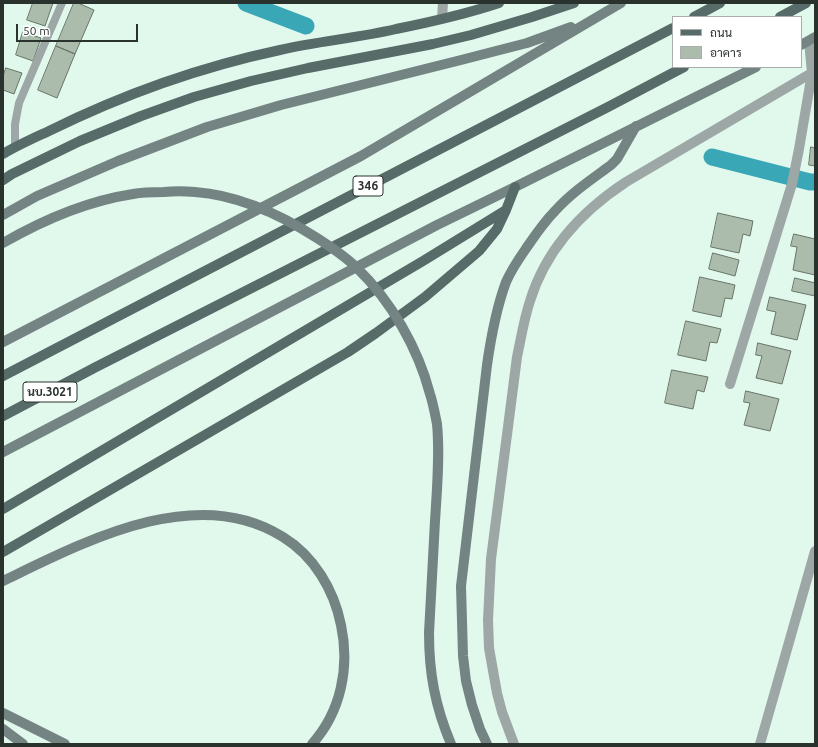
<!DOCTYPE html>
<meta charset="utf-8">
<style>
body{margin:0}
#map{position:relative;width:818px;height:747px;overflow:hidden;background:#e1f8ed;font-family:Ubuntu,Sarabun,sans-serif}
canvas{display:block}
.frame{position:absolute;inset:0;border:4px solid #29322d;pointer-events:none}
.legend{position:absolute;left:672px;top:16px;width:130px;height:52px;box-sizing:border-box;background:#fff;border:1px solid #a9adab;margin:0;padding:5px 7px;list-style:none;font-size:12px;color:#29322d}
.legend li{display:flex;align-items:center;gap:8px;height:20px}
.legend b{width:20px;border:1px solid #a9adab}
.scale{position:absolute;left:16px;top:24px;width:122px;height:18px;box-sizing:border-box;border:2px solid #29322d;border-top:0;padding-left:5px;font-size:12px;line-height:14px;white-space:nowrap;color:#29322d;-webkit-text-stroke:3px #fff;paint-order:stroke}
</style>
<div id="map">
<canvas width="818" height="747"></canvas>
<div class="frame"></div>
<ul class="legend">
<li><b style="height:5px;background:#576b68"></b>ถนน</li>
<li><b style="height:11px;background:#acbcac"></b>อาคาร</li>
</ul>
<div class="scale">50 m</div>
</div>
<script>
const ctx = document.querySelector('canvas').getContext('2d');
ctx.lineJoin = 'round';
function trace(path, color, width, dash) {
  ctx.strokeStyle = color;
  ctx.lineWidth = width;
  ctx.lineCap = dash ? 'butt' : 'round';
  ctx.setLineDash(dash || []);
  ctx.stroke(path);
}
function fill(path, color) {
  ctx.fillStyle = color;
  ctx.fill(path, 'evenodd');
}
function label(font, color, halo, rows, align = 'center') {
  ctx.font = font + ' Ubuntu,Sarabun,sans-serif';
  ctx.lineWidth = 3.5;
  ctx.setLineDash([]);
  ctx.textBaseline = 'middle';
  ctx.strokeStyle = halo;
  ctx.fillStyle = color;
  for (const [text, x, y, turn = 0] of rows) {
    ctx.save();
    ctx.translate(x, y);
    ctx.rotate((+turn || 0) * Math.PI / 180);
    ctx.textAlign = isNaN(turn) ? turn : align;
    if (halo) ctx.strokeText(text, 0, 0);
    ctx.fillText(text, 0, 0);
    ctx.restore();
  }
}
trace(new Path2D(`
 M246,3l60,23
 M712,157l98,25h5`), '#3aa7b7', 17);
const building = new Path2D(`
 M33,3h20l-8,23 -18,-6z
 M74,3h4l16,7 -19,44 -19,-8z
 M23,32l18,6 -8,23 -17,-6z
 M56,46l19,8 -18,44 -19,-8z
 M6,68l16,5 -8,21 -11,-4v-13z
 M811,147l4,1v18l-6,-1z
 M718,213l35,8 -3,15 -7,-2 -4,19 -28,-6z
 M794,234l21,5v36l-22,-5 4,-23 -6,-1z
 M713,253l26,7 -4,16 -26,-7z
 M700,277l35,8 -3,14 -7,-1 -4,19 -28,-6z
 M795,278l20,5v13l-23,-5z
 M770,297l36,8 -9,35 -26,-6 5,-22 -9,-2z
 M686,321l35,8 -4,14 -7,-1 -4,19 -28,-6z
 M758,343l33,8 -9,33 -26,-6 6,-22 -6,-1z
 M672,370l36,7 -4,15 -7,-2 -4,19 -28,-6z
 M746,391l33,8 -9,32 -26,-6 6,-22 -6,-1z`);
fill(building, '#acbcac');
trace(building, '#677566', 1);
trace(new Path2D(`
 M15,147v-23l4,-21 43,-100`), '#9da8a6', 8);
trace(new Path2D(`
 M442,18l1,-15
 M730,384l62,-200 7,-35 13,-76 -3,-32
 M514,744l-12,-32 -5,-19 -8,-45 -1,-28 3,-61 26,-202c4,-19 7,-38 13,-56 16,-52 52,-90 96,-119l189,-111
 M760,744l55,-193`), '#9da8a6', 10);
trace(new Path2D(`
 M801,45l14,-8
 M3,215l34,-19 81,-35 89,-34 74,-22 180,-45 66,-17 44,-16
 M3,342l358,-186 260,-153
 M3,452l434,-227 78,-38 241,-120
 M3,581c81,-39 193,-99 280,-44 31,19 51,53 58,88 9,42 0,87 -29,119
 M429,633c0,40 6,73 22,111
 M3,713l62,31
 M3,729l20,15
 M487,744l-7,-15 -8,-24 -6,-24 -3,-25 -2,-70 26,-221c4,-28 9,-56 19,-83 5,-11 12,-22 19,-32 9,-13 18,-27 30,-39 16,-18 37,-32 56,-46l6,-6 19,-33`), '#748482', 10);
trace(new Path2D(`
 M694,17l26,-14
 M780,17l26,-14
 M3,154c15,-9 31,-16 46,-23 73,-36 151,-64 231,-81 39,-9 78,-12 116,-21 35,-7 70,-15 103,-26
 M3,180l9,-6 68,-33 61,-25 53,-19 57,-16 57,-13 125,-24 38,-9 61,-18 42,-14
 M3,376l670,-348
 M3,416l93,-49 512,-260 76,-40
 M3,509l420,-248 83,-51 9,-23
 M3,552l345,-200 28,-19 49,-36 54,-46 18,-22 9,-19`), '#576b68', 10);
trace(new Path2D(`
 M3,243c40,-23 84,-42 130,-49 10,-2 20,-2 31,-2 10,-1 20,-1 31,0 42,3 86,23 122,46 14,9 28,18 40,30 34,33 61,80 73,126 3,9 5,20 7,30 3,30 0,66 -2,97 -2,37 -4,74 -6,112`), '#748482', 10);
for (const [x, y, w] of [
 [368,186,30],
 [50,392,54]
]) {
  const box = new Path2D();
  box.roundRect(x - w / 2, y - 10, w, 20, 3);
  ctx.fillStyle = '#fff';
  ctx.fill(box);
  trace(box, '#29322d', 1);
}
label('bold 12px', '#29322d', null, [
 ["346",368,186],
 ["นบ.3021",50,392]
]);
</script>
